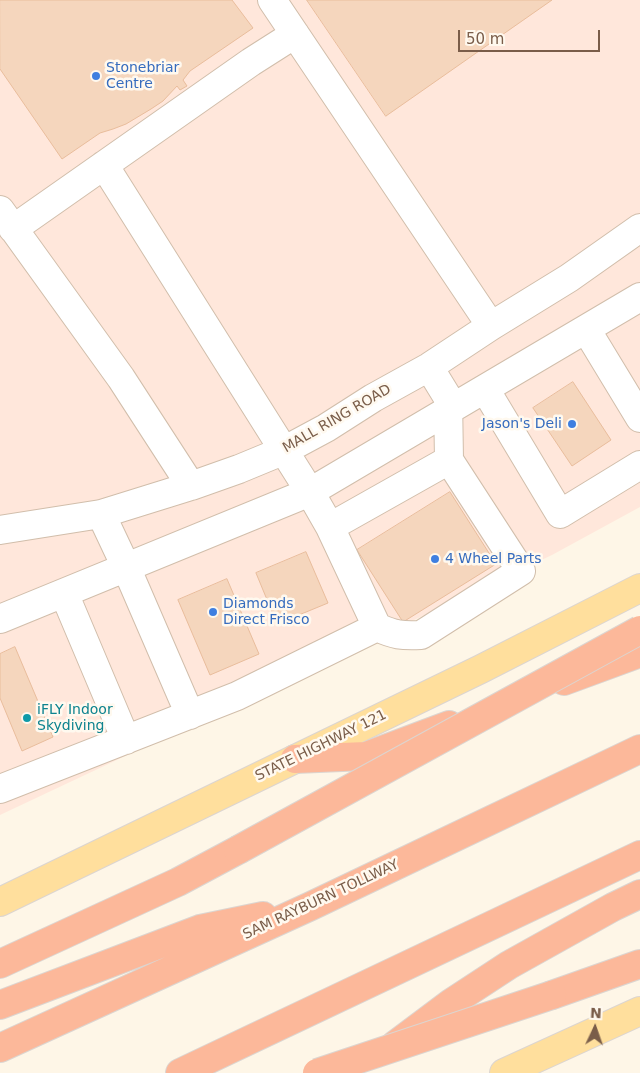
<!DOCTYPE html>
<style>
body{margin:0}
#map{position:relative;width:640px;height:1073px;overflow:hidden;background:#fef6e7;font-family:"DejaVu Sans",sans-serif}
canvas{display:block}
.north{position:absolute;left:570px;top:1003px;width:50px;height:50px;-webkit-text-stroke:4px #fff9ef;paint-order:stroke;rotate:3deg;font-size:14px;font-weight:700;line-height:20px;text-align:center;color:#7a5d49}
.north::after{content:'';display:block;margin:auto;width:18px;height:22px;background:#7a5d49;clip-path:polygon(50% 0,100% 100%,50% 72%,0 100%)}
.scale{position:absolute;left:458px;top:30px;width:142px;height:22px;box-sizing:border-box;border:2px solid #7a5d49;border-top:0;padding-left:6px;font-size:15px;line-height:18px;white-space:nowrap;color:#7a5d49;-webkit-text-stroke:4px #fff9ef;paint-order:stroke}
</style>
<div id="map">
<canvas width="640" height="1073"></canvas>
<div class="north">N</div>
<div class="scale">50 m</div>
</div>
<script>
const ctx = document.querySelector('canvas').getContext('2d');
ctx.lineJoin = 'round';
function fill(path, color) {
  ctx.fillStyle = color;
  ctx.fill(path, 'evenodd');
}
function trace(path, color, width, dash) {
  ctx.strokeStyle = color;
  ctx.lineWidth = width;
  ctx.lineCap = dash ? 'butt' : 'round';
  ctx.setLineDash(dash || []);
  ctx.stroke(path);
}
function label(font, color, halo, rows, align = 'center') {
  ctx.font = font + ' "DejaVu Sans",sans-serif';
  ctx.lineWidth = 5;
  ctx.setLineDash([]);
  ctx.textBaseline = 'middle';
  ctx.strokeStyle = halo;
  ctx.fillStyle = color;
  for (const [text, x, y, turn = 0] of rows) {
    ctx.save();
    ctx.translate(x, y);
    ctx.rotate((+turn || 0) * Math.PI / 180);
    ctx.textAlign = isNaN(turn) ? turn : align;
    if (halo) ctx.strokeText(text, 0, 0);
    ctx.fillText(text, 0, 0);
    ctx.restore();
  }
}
fill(new Path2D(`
 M0,0h640v507l-88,48 -552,260z`), '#ffe7db');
const building = new Path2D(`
 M0,0h232l21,28 -63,43 -7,9 4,6 -7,4 -3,-4 -14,15 -12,8 -25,15 -13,5 -13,4 -38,26 -62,-90z
 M307,0h245l-166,116z
 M573,382l38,58 -39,26 -39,-58z
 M450,492l46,72 -93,58 -46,-72z
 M306,552l22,51 -51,21 -21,-51z
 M227,579l32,75 -49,21 -32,-75z
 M15,647l38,90 -31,14 -22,-53v-44z`);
fill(building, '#f5d6bd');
trace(building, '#e9bd9c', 1);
const minor = new Path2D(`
 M272,0l219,326
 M104,165l206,327 20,35 47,100c17,8 25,9 44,8l100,-64 -72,-111 -1,-62 -19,-31
 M0,210l121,168 70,108
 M13,229l238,-167 44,-28
 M586,329l54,89
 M485,389l75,125 80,-49
 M101,514l25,53 64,148
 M330,527l119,-67
 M0,530l101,-16 90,-28 48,-17 46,-19 41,-22 47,-30 56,-31 62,-41 78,-48 71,-50
 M64,593l62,147
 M0,619l310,-127 330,-195
 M0,789l237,-93 140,-69`);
const major = new Path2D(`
 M0,902l481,-233 159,-81
 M504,1073l136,-62`);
const highway = new Path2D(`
 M564,681l76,-28
 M295,759l71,-3 83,-31
 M0,964l178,-82 60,-32
 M552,995l88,-31
 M0,1005l200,-76 63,-13
 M395,1045l56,-42 58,-38 104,-58 27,-13
 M0,1048l311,-142 329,-157
 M180,1073l460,-218`);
trace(minor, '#d1beab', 30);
trace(major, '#dcd5d0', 30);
trace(highway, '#dcd5d0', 30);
trace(minor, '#fff', 28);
trace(major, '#ffdf9d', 28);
trace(highway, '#fcb89a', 28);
const highwayBridge = new Path2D(`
 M238,850l402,-220
 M317,1073l235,-78`);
trace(highwayBridge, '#dcd5d0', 30, []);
trace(highwayBridge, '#fcb89a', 28);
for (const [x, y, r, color] of [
 [96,76,5,"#3f7fe0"],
 [572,424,5,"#3f7fe0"],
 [435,559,5,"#3f7fe0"],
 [213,612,5,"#3f7fe0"],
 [27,718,5,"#0f9aa8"]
]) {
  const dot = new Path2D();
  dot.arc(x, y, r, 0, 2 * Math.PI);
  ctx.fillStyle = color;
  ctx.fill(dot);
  trace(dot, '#fff9ef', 2);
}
label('14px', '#366cbe', '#fff9ef', [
 ["Stonebriar",106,68],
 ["Centre",106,84],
 ["Jason's Deli",562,424,"right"],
 ["4 Wheel Parts",445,559],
 ["Diamonds",223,604],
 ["Direct Frisco",223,620]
], 'left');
label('14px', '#7a5d49', '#fff9ef', [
 ["MALL RING ROAD",337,419,-30],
 ["STATE HIGHWAY 121",321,746,-26],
 ["SAM RAYBURN TOLLWAY",321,900,-25]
]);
label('14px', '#0d838f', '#fff9ef', [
 ["iFLY Indoor",37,710],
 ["Skydiving",37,726]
], 'left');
</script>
